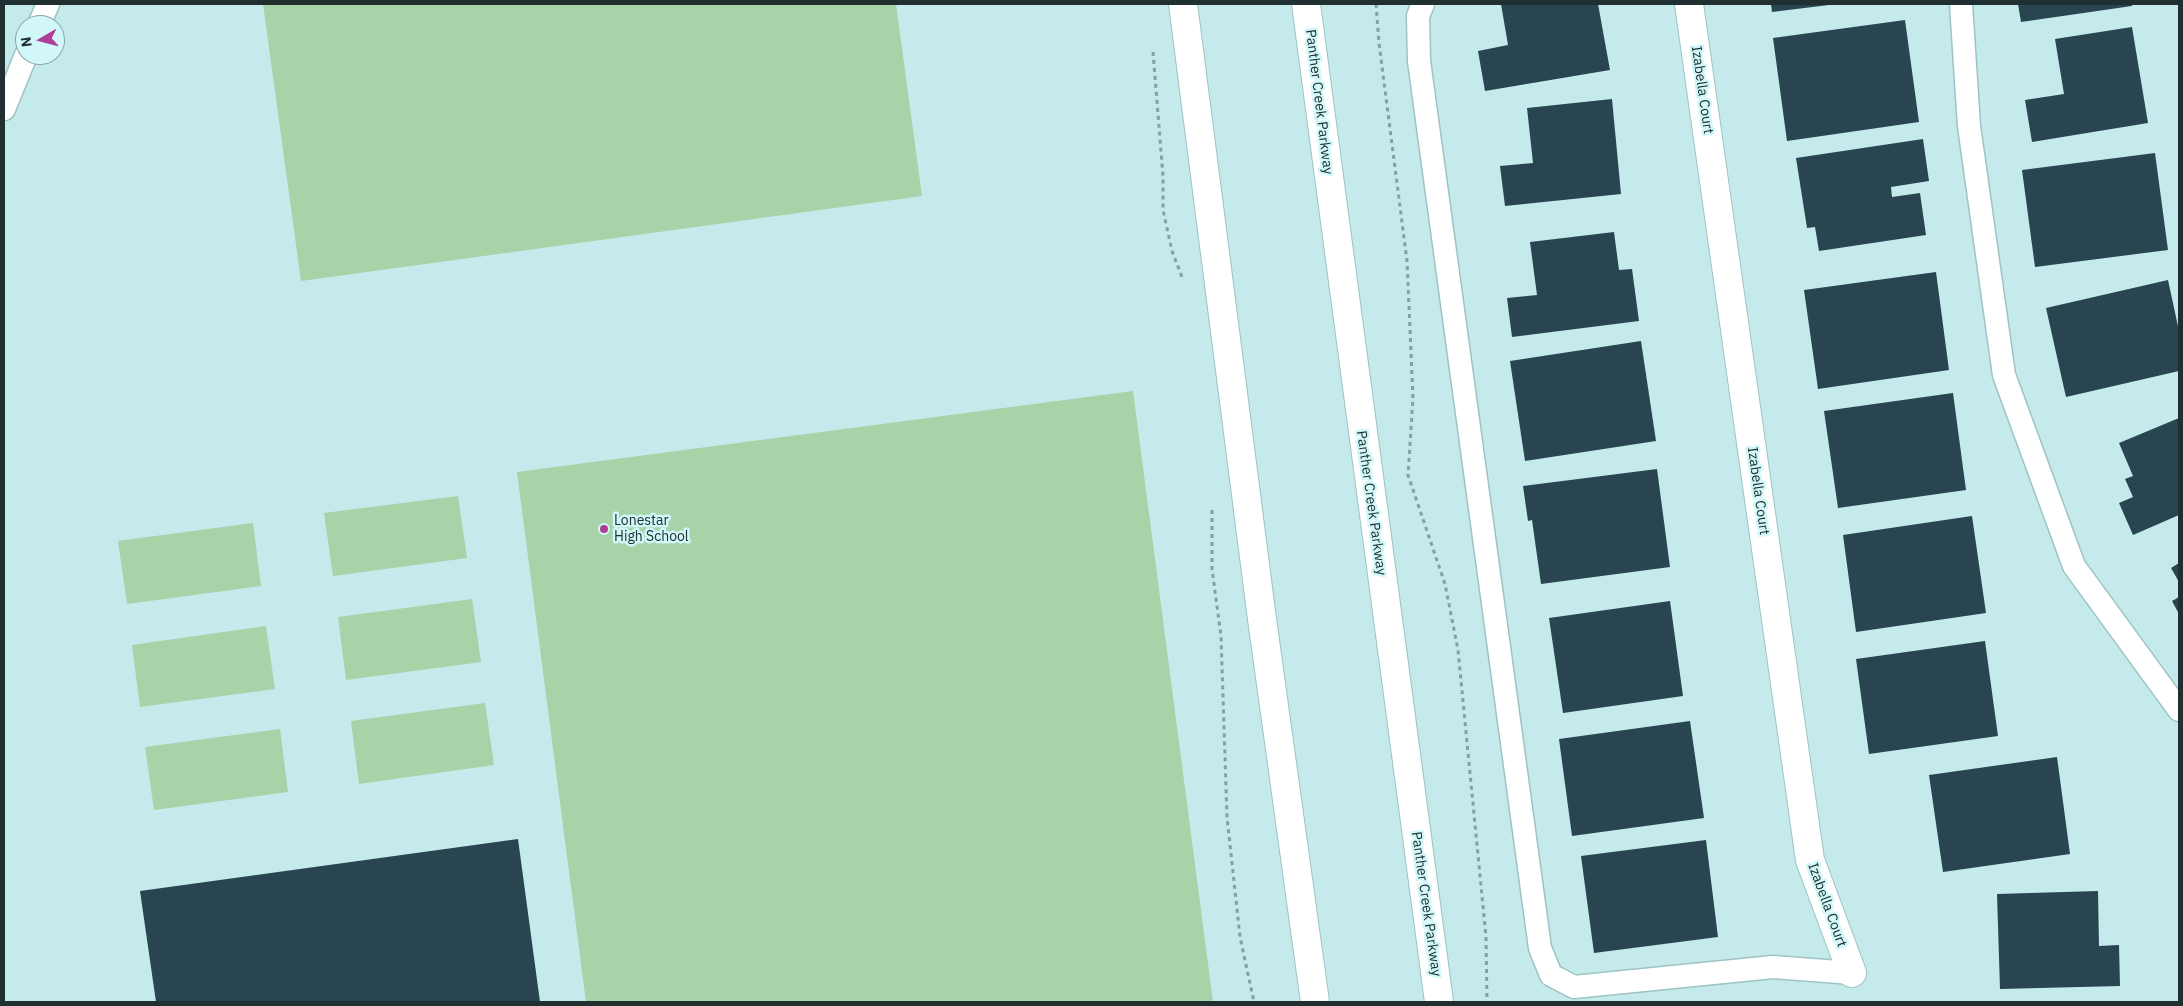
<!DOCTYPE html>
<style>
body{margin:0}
#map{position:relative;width:2183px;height:1006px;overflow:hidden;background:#c4eaec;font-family:"IBM Plex Sans",sans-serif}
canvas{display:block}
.frame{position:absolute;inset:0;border:5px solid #202f30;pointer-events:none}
.north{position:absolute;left:15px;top:15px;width:50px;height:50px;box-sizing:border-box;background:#d1f7f9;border:1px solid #8aa7a9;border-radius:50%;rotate:262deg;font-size:14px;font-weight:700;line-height:20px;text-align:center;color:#202f30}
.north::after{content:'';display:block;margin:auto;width:18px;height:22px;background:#b03e98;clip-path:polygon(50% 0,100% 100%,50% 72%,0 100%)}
</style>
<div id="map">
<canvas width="2183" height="1006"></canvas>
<div class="frame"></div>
<div class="north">N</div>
</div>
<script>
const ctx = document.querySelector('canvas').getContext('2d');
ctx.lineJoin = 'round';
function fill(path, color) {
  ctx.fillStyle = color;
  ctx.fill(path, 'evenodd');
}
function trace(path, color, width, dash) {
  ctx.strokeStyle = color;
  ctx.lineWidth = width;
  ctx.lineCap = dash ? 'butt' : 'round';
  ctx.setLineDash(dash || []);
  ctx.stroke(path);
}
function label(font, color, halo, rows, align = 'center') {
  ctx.font = font + ' "IBM Plex Sans",sans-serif';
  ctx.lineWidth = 5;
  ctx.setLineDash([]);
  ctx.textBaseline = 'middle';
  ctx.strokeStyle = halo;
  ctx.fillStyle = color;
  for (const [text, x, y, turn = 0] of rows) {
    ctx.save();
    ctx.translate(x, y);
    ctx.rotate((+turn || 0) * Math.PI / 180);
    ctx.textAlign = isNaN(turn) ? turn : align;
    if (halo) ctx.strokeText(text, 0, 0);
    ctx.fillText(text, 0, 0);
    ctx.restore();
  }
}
fill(new Path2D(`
 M263,4h633l26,192 -621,85z
 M1133,391l80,611h-627l-69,-530z
 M458,496l9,62 -134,18 -9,-63z
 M253,523l8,63 -134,18 -9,-63z
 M472,599l9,63 -135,18 -8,-63z
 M266,626l9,63 -135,18 -8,-62z
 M485,703l9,62 -135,19 -8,-63z
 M280,729l8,63 -134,18 -9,-63z`), '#a6d3a7');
fill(new Path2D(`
 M1501,4h97l12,66 -125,21 -7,-40 30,-6z
 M1771,4h58v1l-57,7z
 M2018,4h114v2l-111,16z
 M1905,20l14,102 -132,19 -14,-103z
 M2132,27l16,96 -116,19 -7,-42 39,-6 -9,-55z
 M1612,99l9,95 -116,12 -5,-40 33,-3 -6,-55z
 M1923,139l6,42 -38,6 1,10 28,-4 6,42 -107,16 -4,-24 -8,1 -11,-70z
 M2155,153l13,97 -133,17 -13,-97z
 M1614,232l5,38 13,-1 7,52 -127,16 -5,-39 30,-3 -7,-53z
 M1936,272l13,98 -131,19 -14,-99z
 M2168,280l11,51v40l-113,26 -20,-89z
 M1641,341l15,100 -131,20 -15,-100z
 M1953,393l13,97 -128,18 -14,-97z
 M2179,418v97l-46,20 -14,-32 14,-6 -8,-18 8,-3 -14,-33z
 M1657,469l13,98 -129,17 -9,-64 -4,1 -5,-35z
 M1972,516l14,97 -130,19 -13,-97z
 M2179,563v19l-8,-14z
 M2179,597v17l-7,-13z
 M1670,601l13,95 -120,17 -14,-95z
 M1985,641l13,95 -129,18 -13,-95z
 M1690,721l14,97 -132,18 -13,-97z
 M2057,757l13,97 -127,18 -14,-97z
 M518,839l22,163h-384l-16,-111z
 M1706,840l12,97 -124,16 -13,-97z
 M2098,891l1,55 20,-1 1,41 -120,3 -3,-95z`), '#294551');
const lane = new Path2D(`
 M1423,4l-5,12 1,45 121,887 11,27 23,12 199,-20 79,6
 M1961,4l8,122 35,249 70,191 105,144
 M39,25l9,-21
 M4,109l22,-54`);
const street = new Path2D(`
 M1689,4l121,856 42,113`);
const secondary = new Path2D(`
 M1183,4l79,615 53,383
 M1306,4l133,998`);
trace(lane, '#9dc3c4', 25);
trace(street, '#9dc3c4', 30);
trace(secondary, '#9dc3c4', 30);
trace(new Path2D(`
 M1376,4l3,39 28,218 6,137 -5,77 37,109 13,66 28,287 1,65
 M1153,52l10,124v34l9,41 10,26
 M1212,510v59l9,67 6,181 13,120 14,65`), '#84a1a2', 3, [4, 4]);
trace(lane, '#fff', 22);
trace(street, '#fff', 28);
trace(secondary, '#fff', 28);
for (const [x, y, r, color] of [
 [604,529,5,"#b03e98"]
]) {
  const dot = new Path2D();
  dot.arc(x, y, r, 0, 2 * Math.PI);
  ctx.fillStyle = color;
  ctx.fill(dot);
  trace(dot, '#d1f7f9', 2);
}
label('14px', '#202f30', '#d1f7f9', [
 ["Izabella Court",1702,90,82],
 ["Panther Creek Parkway",1319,102,83],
 ["Izabella Court",1758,491,82],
 ["Panther Creek Parkway",1371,503,82],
 ["Panther Creek Parkway",1426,904,82],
 ["Izabella Court",1827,905,70]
]);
label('14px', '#202f30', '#d1f7f9', [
 ["Lonestar",614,521],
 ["High School",614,537]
], 'left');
</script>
